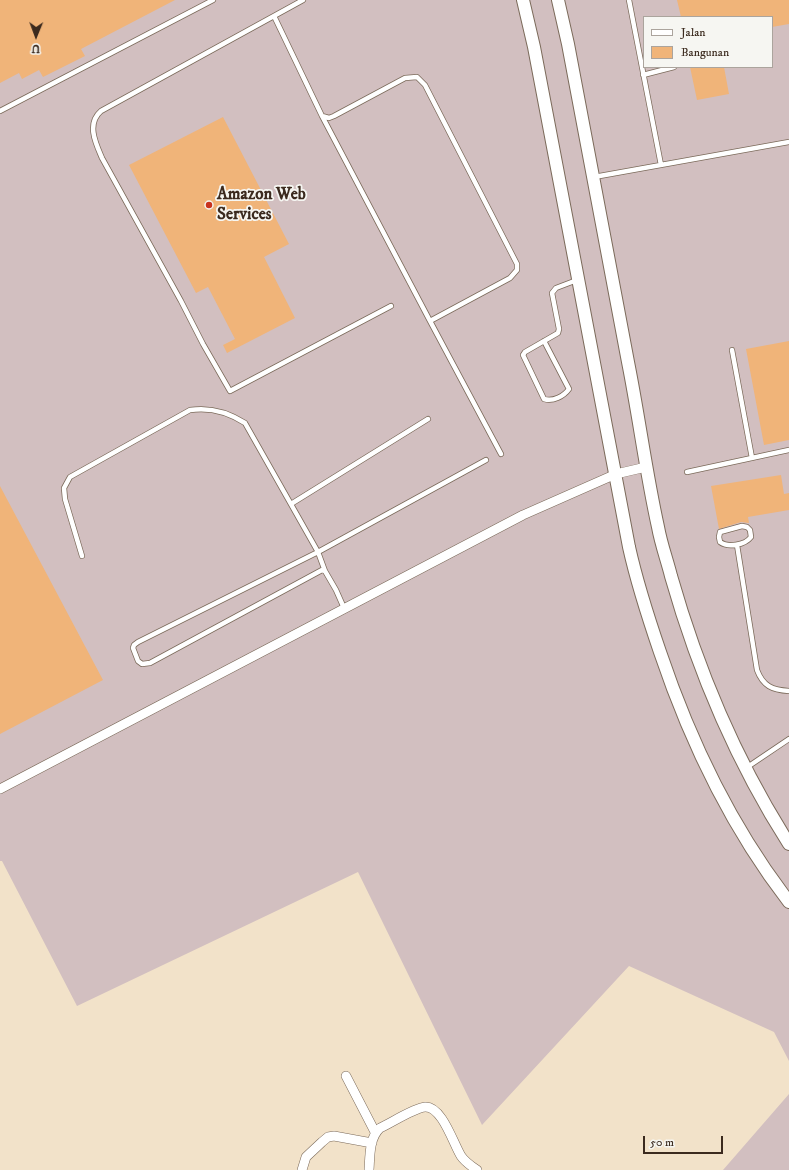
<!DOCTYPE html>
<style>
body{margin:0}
#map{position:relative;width:789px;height:1170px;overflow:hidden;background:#f2e2c9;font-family:"IM FELL DW Pica",serif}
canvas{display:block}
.legend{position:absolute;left:643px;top:16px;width:130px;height:52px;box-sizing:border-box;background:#f6f6f2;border:1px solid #aba49d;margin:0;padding:5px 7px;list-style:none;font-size:12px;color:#3b2a1e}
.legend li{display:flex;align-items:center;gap:8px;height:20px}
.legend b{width:20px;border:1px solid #aba49d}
.north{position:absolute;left:16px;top:16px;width:40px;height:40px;-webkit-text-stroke:3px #f6f6f2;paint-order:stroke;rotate:181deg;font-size:11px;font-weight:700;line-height:16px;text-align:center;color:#3b2a1e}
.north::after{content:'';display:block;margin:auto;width:14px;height:18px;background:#3b2a1e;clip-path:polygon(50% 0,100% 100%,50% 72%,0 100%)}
.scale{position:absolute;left:643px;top:1136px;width:80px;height:18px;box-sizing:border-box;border:2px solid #3b2a1e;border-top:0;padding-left:5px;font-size:12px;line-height:14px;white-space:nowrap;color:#3b2a1e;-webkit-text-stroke:3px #f6f6f2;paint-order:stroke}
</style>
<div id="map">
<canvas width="789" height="1170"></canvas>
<ul class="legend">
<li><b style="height:5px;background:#fff"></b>Jalan</li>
<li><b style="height:11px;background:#f0b479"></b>Bangunan</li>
</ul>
<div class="north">U</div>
<div class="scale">50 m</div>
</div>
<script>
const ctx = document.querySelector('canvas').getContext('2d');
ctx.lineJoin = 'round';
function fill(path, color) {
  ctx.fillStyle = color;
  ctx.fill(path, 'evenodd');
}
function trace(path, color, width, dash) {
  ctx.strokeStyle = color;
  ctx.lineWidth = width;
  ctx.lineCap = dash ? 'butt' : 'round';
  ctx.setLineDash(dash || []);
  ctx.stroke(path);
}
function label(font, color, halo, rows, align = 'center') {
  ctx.font = font + ' "IM FELL DW Pica",serif';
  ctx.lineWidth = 3.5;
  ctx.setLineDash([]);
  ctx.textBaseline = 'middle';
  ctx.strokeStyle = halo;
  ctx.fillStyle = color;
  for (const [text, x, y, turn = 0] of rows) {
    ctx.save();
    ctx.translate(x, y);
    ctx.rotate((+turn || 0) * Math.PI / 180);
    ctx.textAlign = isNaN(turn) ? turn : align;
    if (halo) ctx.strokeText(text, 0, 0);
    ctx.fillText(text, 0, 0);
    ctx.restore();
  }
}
fill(new Path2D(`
 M0,0h789v1061l-15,-29 -145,-66 -147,159 -124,-253 -281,134 -75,-145h-2zM644,17h128v50h-128z
 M789,1094v76h-66z`), '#d2bfc0');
fill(new Path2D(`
 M0,0h175l-94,49 4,7 -42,21 -4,-7 -17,9 -3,-6 -19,10z
 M677,0h112v24l-17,3v-10h-91z
 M690,67h34l5,27 -32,6z
 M223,117l66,127 -25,13 31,61 -68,35 -4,-8 12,-6 -27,-52 -12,6 -67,-128z
 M789,341v99l-25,5 -18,-96z
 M781,475l3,19 5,-1v17l-41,7 1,6 -8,-1 -22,7 -8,-43z
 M0,486l103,194 -103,54z`), '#f0b479');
const service = new Path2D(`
 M303,0l-202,111c-15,13 -5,33 1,47l79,143 22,43 27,47 161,-85
 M629,0l32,165
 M274,16l48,100 7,2 5,-2 71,-38 12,-1 8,8 92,179v6l-7,8 -80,43 71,133
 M643,75l31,-8
 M0,111l213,-111
 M322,116l108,205
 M594,177l195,-35
 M544,341l25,48c-5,7 -16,13 -25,10l-21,-44 2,-3 33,-19 1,-4 -7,-36 4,-5 21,-8
 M732,350l20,108
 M687,472l102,-22
 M291,504l137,-85
 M742,526l5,1 3,3 1,7c-6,8 -23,11 -31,5l-1,-5 1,-5z
 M737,545l20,125c6,16 15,20 32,21
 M82,556l-17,-57 -1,-11 6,-11 120,-67c20,-3 38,2 55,13l73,129 7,19
 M344,608l-8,-18 -11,-19 -3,-1 -172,93 -8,1 -4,-3 -5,-13 1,-3 4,-3 180,-90 168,-92
 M746,768l43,-29`);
const minor = new Path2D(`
 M0,789l523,-274 93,-41 30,-7
 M346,1076l29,56
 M302,1170l4,-13 16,-15 6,-5 6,-1 38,7
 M369,1170c1,-14 0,-32 11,-42 11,-5 34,-20 45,-21 17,-1 28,36 36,49 4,6 10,10 16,14`);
const tertiary = new Path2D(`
 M523,0l11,47 95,500c8,36 19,70 31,105 30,89 71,175 129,250
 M558,0l10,44c19,106 41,212 60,318 11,55 18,111 30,165 3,17 9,33 13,49 27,95 65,185 118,268`);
trace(service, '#7b6a5a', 6);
trace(minor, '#7b6a5a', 10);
trace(tertiary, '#7b6a5a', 14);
trace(service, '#fff', 4.5);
trace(minor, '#fff', 9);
trace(tertiary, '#fff', 12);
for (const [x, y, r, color] of [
 [209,205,4,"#c8321e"]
]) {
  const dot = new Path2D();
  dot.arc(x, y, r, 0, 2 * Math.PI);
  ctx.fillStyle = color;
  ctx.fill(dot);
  trace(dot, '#f6f6f2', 1.5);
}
label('bold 17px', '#3b2a1e', '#f6f6f2', [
 ["Amazon Web",217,195],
 ["Services",217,215]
], 'left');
</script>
